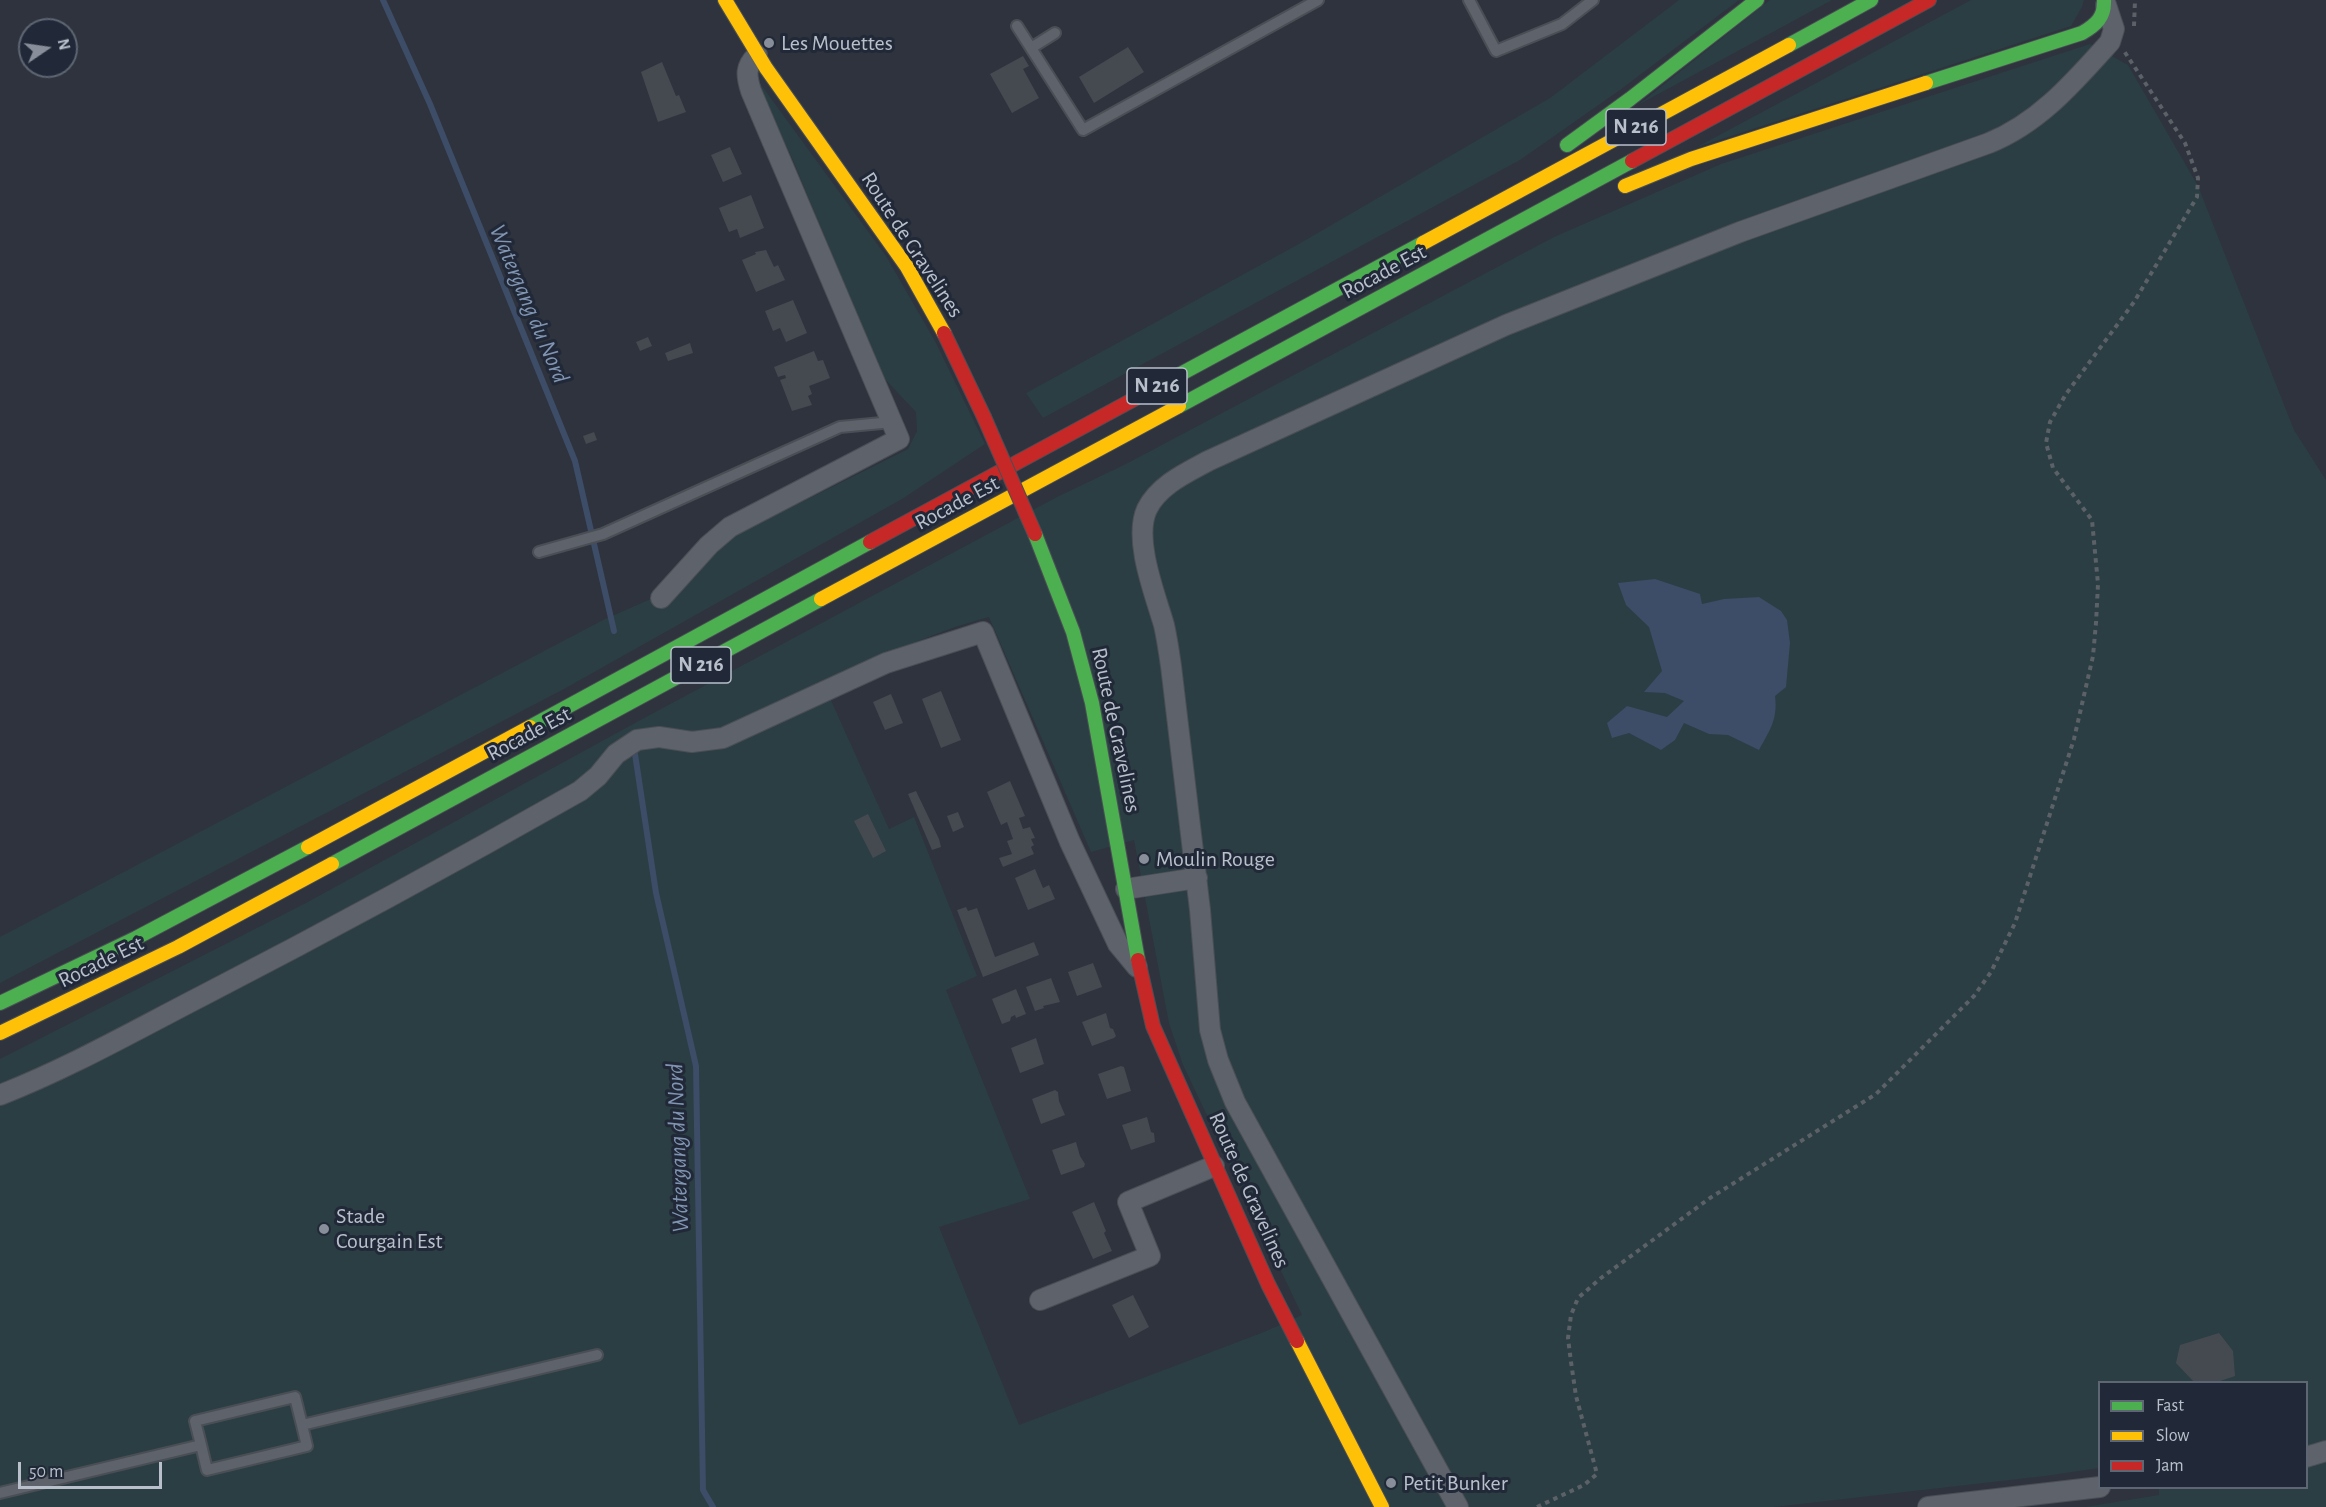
<!DOCTYPE html>
<style>
body{margin:0}
#map{position:relative;width:2326px;height:1507px;overflow:hidden;background:#2e333d;font-family:"Alegreya Sans",sans-serif}
canvas{display:block}
.legend{position:absolute;left:2098px;top:1381px;width:210px;height:108px;box-sizing:border-box;background:#212938;border:2px solid #5e6573;margin:0;padding:8px 10px;list-style:none;font-size:18px;color:#b9c0cc}
.legend li{display:flex;align-items:center;gap:12px;height:30px}
.legend b{width:30px;border:2px solid #5e6573}
.north{position:absolute;left:18px;top:18px;width:60px;height:60px;box-sizing:border-box;background:#212938;border:2px solid #5e6573;border-radius:50%;rotate:77deg;font-size:16px;font-weight:700;line-height:24px;text-align:center;color:#b9c0cc}
.north::after{content:'';display:block;margin:auto;width:21px;height:27px;background:#888f9a;clip-path:polygon(50% 0,100% 100%,50% 72%,0 100%)}
.scale{position:absolute;left:18px;top:1462px;width:144px;height:27px;box-sizing:border-box;border:3px solid #b9c0cc;border-top:0;padding-left:8px;font-size:18px;line-height:21px;white-space:nowrap;color:#b9c0cc;-webkit-text-stroke:4px #212938;paint-order:stroke}
</style>
<div id="map">
<canvas width="2326" height="1507"></canvas>
<ul class="legend">
<li><b style="height:8px;background:#4caf50"></b>Fast</li>
<li><b style="height:8px;background:#ffc107"></b>Slow</li>
<li><b style="height:8px;background:#c62828"></b>Jam</li>
</ul>
<div class="north">N</div>
<div class="scale">50 m</div>
</div>
<script>
const ctx = document.querySelector('canvas').getContext('2d');
ctx.lineJoin = 'round';
function fill(path, color) {
  ctx.fillStyle = color;
  ctx.fill(path, 'evenodd');
}
function trace(path, color, width, dash) {
  ctx.strokeStyle = color;
  ctx.lineWidth = width;
  ctx.lineCap = dash ? 'butt' : 'round';
  ctx.setLineDash(dash || []);
  ctx.stroke(path);
}
function label(font, color, halo, rows, align = 'center') {
  ctx.font = font + ' "Alegreya Sans",sans-serif';
  ctx.lineWidth = 6;
  ctx.setLineDash([]);
  ctx.textBaseline = 'middle';
  ctx.strokeStyle = halo;
  ctx.fillStyle = color;
  for (const [text, x, y, turn = 0] of rows) {
    ctx.save();
    ctx.translate(x, y);
    ctx.rotate((+turn || 0) * Math.PI / 180);
    ctx.textAlign = isNaN(turn) ? turn : align;
    if (halo) ctx.strokeText(text, 0, 0);
    ctx.fillText(text, 0, 0);
    ctx.restore();
  }
}
fill(new Path2D(`
 M1679,0h60l-119,90 -100,70 -477,258 -17,-25 271,-148 253,-147z
 M1770,0h62l-194,105z
 M1971,0h113l-2,7 -11,19 -374,121z
 M2090,44l38,21 70,121 96,244 32,50v1027h-241l74,-12v-7h147v-106h-206l-1,86 -54,8 -271,31h-1774v-448l304,-155 342,-187 411,-220 69,-33 428,-227 167,-73zM989,617l102,235 43,-12 35,183 14,42 119,250 -38,17 -245,93 -80,-198 91,-28 -84,-209 31,-14 -63,-159 -25,12 -65,-144c53,-26 107,-53 165,-68z
 M759,82l127,174 50,87 49,101 -83,55 -338,190 -564,294v-46l605,-318 85,-37 40,-44 178,-89 9,-18 -1,-19 -33,-35 -91,-219 -32,-66z`), '#2b3e43');
fill(new Path2D(`
 M1655,579l45,15 2,10 22,-5 35,-2 22,14 6,9 3,23 -4,44 -11,9c3,23 -5,34 -16,54l-31,-15 -19,-1 -25,-11 -9,17 -14,10 -32,-17 -17,5 -5,-15 20,-17 40,11 17,-16 -19,-8 -21,-1 18,-21 -13,-44 -23,-22 -8,-22z`), '#3d4c67');
trace(new Path2D(`
 M383,0l47,104 145,357 39,170
 M635,754l21,139 40,173 7,424 10,17`), '#3d4c67', 6);
fill(new Path2D(`
 M1128,47l16,25 -50,31 -15,-26z
 M1023,56l6,10 -6,3 16,29 -27,15 -22,-39z
 M662,62l14,34 3,-1 7,17 -28,10 -17,-50z
 M730,147l12,27 -19,8 -12,-27z
 M751,195l13,33 -24,10 -3,-9 -8,3 -10,-24z
 M766,250l8,17 4,-2 7,15 -29,12 -14,-32 14,-6 -1,-2z
 M793,300l14,33 -21,9 -6,-14 -7,3 -8,-20z
 M648,337l4,9 -12,5 -4,-9z
 M690,343l3,10 -25,8 -3,-8z
 M814,351l4,10 5,-1 7,18 -21,8 3,8 -4,2 4,9 -20,6 -12,-31 6,-2 -1,-3 -7,2 -4,-10z
 M594,432l3,8 -11,4 -3,-8z
 M941,691l20,49 -20,8 -19,-49z
 M891,694l12,29 -18,7 -12,-28z
 M1010,781l15,35 -6,2 4,11 7,-2 5,11 -4,1 3,6 -3,2 3,7 -31,13 -4,-9 13,-4 -5,-13 6,-2 -6,-17 -6,3 -14,-33z
 M916,791l23,48 2,8 -9,3 -24,-56z
 M958,812l6,15 -11,5 -6,-16z
 M868,814l18,37 -13,7 -19,-37z
 M1035,869l8,19 6,-3 6,14 -27,11 -13,-32z
 M966,907l2,4 9,-3 18,49 39,-15 5,13 -56,22 -26,-67z
 M1093,963l9,24 -25,9 -9,-24z
 M1051,978l9,24 -17,4 1,2 -9,3 -9,-24z
 M1016,989l10,25 -10,4 -1,-3 -4,2 -1,4 -8,3 -10,-25z
 M1106,1013l4,15 3,1 3,7 -2,2 -22,8 -10,-24z
 M1036,1038l8,26 -24,9 -9,-25z
 M1121,1066l3,1 7,24 -24,8 -9,-25z
 M1055,1090l3,2 1,9 6,14 -24,9 -9,-25z
 M1147,1117l4,15 3,1 1,9 -24,8 -9,-25z
 M1076,1142l4,14 5,8 -1,3 -23,8 -9,-25z
 M1094,1202l12,29 -2,2 8,18 -19,8 -21,-47z
 M1133,1295l16,32 -20,11 -17,-33z
 M2219,1333l14,18 2,25 -18,6h-23l-18,-19 4,-18z`), '#454a51');
const lane = new Path2D(`
 M1469,0l27,51 66,-27 31,-24
 M1017,26l66,104 235,-130
 M1031,48l24,-15
 M539,552l64,-18 237,-107 52,-5
 M201,1445l-6,-24 100,-24 7,28
 M0,1493l201,-48 6,25 100,-24 -5,-21 295,-70`);
const street = new Path2D(`
 M661,598l48,-53 21,-18 169,-88 -148,-348c-5,-16 -6,-24 6,-36
 M1126,889l71,-11
 M0,1095c69,-27 134,-64 200,-98 128,-66 255,-135 380,-206l18,-15 18,-22 21,-14 22,-3 33,5 31,-4 163,-75 97,-31 87,210 48,102 19,23
 M1040,1300l110,-44 -22,-54 86,-36
 M2306,1457l20,-6
 M1458,1507l-223,-405 -17,-42 -8,-30 -10,-120 -29,-244c-2,-14 -4,-28 -7,-41 -9,-31 -31,-86 -17,-116 12,-24 39,-36 61,-48l298,-136 234,-93 249,-89c50,-20 85,-61 121,-101l4,-13 -8,-24
 M1928,1507l172,-20`);
const fast = new Path2D(`
 M1789,45l82,-45
 M1926,83l156,-50c14,-8 23,-16 22,-33
 M1567,145l63,-46 127,-99
 M1151,390l272,-147
 M1179,406l453,-245
 M1035,534l38,98 19,71 46,257
 M530,727l340,-185
 M332,864l489,-265
 M0,1003l136,-65 172,-91`);
const slow = new Path2D(`
 M725,0l41,68 141,199 37,66
 M1625,186l66,-27 235,-76
 M1423,243l366,-198
 M821,599l358,-193
 M308,847l222,-120
 M0,1033l178,-86 154,-83
 M1297,1341l85,166`);
const jam = new Path2D(`
 M1632,161l297,-161
 M944,333l40,84
 M870,542l281,-152
 M1138,960l15,66 115,258 29,57`);
trace(lane, '#4a4e55', 14);
trace(street, '#4a4e55', 22);
trace(fast, '#4a4e55', 16);
trace(slow, '#4a4e55', 16);
trace(jam, '#4a4e55', 16);
trace(new Path2D(`
 M2134,26l1,-26
 M1537,1507l47,-22 13,-11 -21,-78 -5,-34 -3,-24 3,-23 7,-17 23,-20 109,-80 166,-104 98,-98 17,-24 24,-49 59,-184 19,-83 3,-33 2,-39 -6,-64 -39,-52 -7,-25 4,-21 16,-28 68,-92 63,-105 1,-19 -13,-35 -61,-92`), '#5b6167', 4, [4.5, 4.5]);
trace(lane, '#5e626a', 10);
trace(street, '#5e626a', 20);
trace(fast, '#4caf50', 14);
trace(slow, '#ffc107', 14);
trace(jam, '#c62828', 14);
const jamBridge = new Path2D(`
 M984,417l51,117`);
trace(jamBridge, '#4a4e55', 16, []);
trace(jamBridge, '#c62828', 14);
for (const [x, y, r, color] of [
 [769,43,6,"#888f9a"],
 [1144,859,6,"#888f9a"],
 [324,1229,6,"#888f9a"],
 [1391,1483,6,"#888f9a"]
]) {
  const dot = new Path2D();
  dot.arc(x, y, r, 0, 2 * Math.PI);
  ctx.fillStyle = color;
  ctx.fill(dot);
  trace(dot, '#212938', 2);
}
for (const [x, y, w] of [
 [1636,127,60],
 [1157,386,60],
 [701,665,60]
]) {
  const box = new Path2D();
  box.roundRect(x - w / 2, y - 18, w, 36, 4.5);
  ctx.fillStyle = '#212938';
  ctx.fill(box);
  trace(box, '#b9c0cc', 1.5);
}
label('bold 21px', '#b9c0cc', null, [
 ["N 216",1636,127],
 ["N 216",1157,386],
 ["N 216",701,665]
]);
label('22px', '#b9c0cc', '#212938', [
 ["Les Mouettes",781,43],
 ["Moulin Rouge",1156,859],
 ["Stade",336,1216],
 ["Courgain Est",336,1241],
 ["Petit Bunker",1403,1483]
], 'left');
label('22px', '#b9c0cc', '#212938', [
 ["Route de Gravelines",912,245,57],
 ["Rocade Est",1384,272,-28],
 ["Rocade Est",957,503,-28],
 ["Route de Gravelines",1116,730,78],
 ["Rocade Est",529,734,-28],
 ["Rocade Est",101,962,-26],
 ["Route de Gravelines",1249,1190,66]
]);
label('italic 24px', '#8195b2', '#212938', [
 ["Watergang du Nord",529,304,67],
 ["Watergang du Nord",678,1148,-92]
]);
</script>
